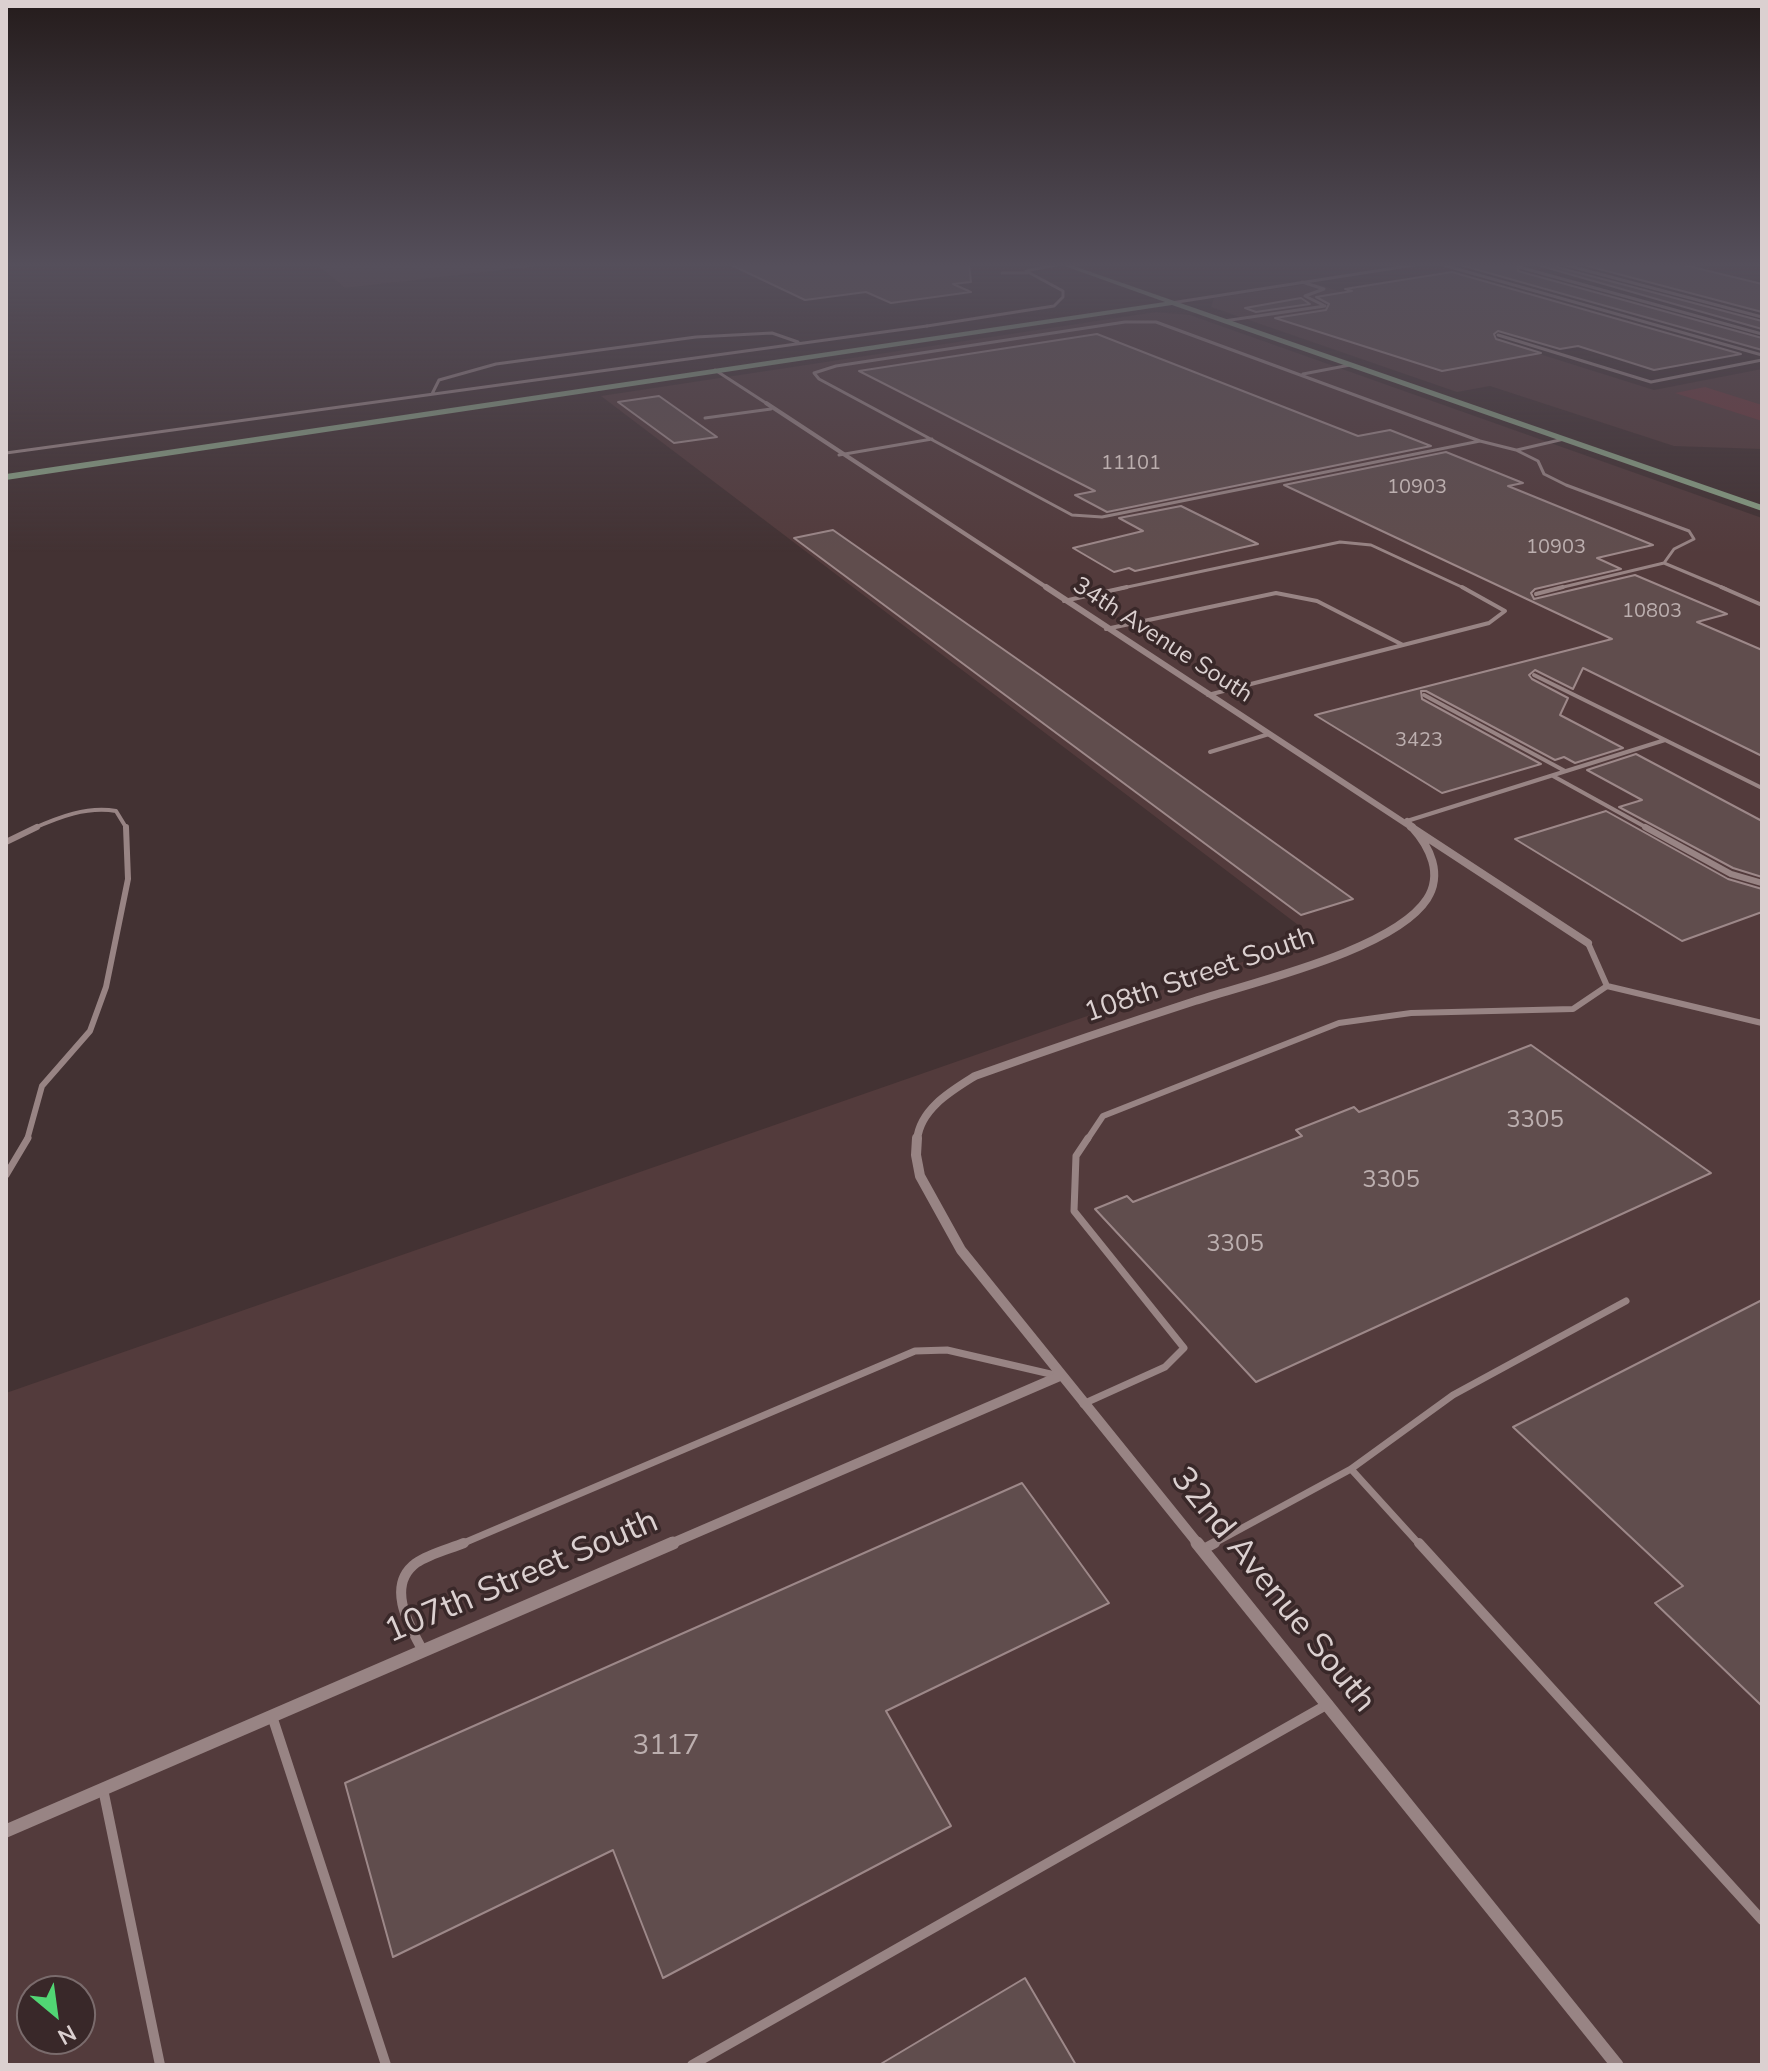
<!DOCTYPE html>
<style>
body{margin:0}
#map{position:relative;width:1768px;height:2071px;overflow:hidden;background:#433233;font-family:"Nunito Sans",sans-serif}
canvas{display:block}
.frame{position:absolute;inset:0;border:8px solid #dbd0d0;pointer-events:none}
.north{position:absolute;left:16px;top:1975px;width:80px;height:80px;box-sizing:border-box;background:#392829;border:2px solid #7a6b6c;border-radius:50%;rotate:151deg;font-size:22px;font-weight:700;line-height:32px;text-align:center;color:#dbd0d0}
.north::after{content:'';display:block;margin:auto;width:28px;height:36px;background:#51d674;clip-path:polygon(50% 0,100% 100%,50% 72%,0 100%)}
</style>
<div id="map">
<canvas width="1768" height="2071"></canvas>
<div class="frame"></div>
<div class="north">N</div>
</div>
<script>
const ctx = document.querySelector('canvas').getContext('2d');
ctx.lineJoin = 'round';
function fill(path, color) {
  ctx.fillStyle = color;
  ctx.fill(path, 'evenodd');
}
function trace(path, color, width, dash) {
  ctx.strokeStyle = color;
  ctx.lineWidth = width;
  ctx.lineCap = dash ? 'butt' : 'round';
  ctx.setLineDash(dash || []);
  ctx.stroke(path);
}
function label(font, color, halo, rows, align = 'center') {
  ctx.font = font + ' "Nunito Sans",sans-serif';
  ctx.lineWidth = 7;
  ctx.setLineDash([]);
  ctx.textBaseline = 'middle';
  ctx.strokeStyle = halo;
  ctx.fillStyle = color;
  for (const [text, x, y, turn = 0] of rows) {
    ctx.save();
    ctx.translate(x, y);
    ctx.rotate((+turn || 0) * Math.PI / 180);
    ctx.textAlign = isNaN(turn) ? turn : align;
    if (halo) ctx.strokeText(text, 0, 0);
    ctx.fillText(text, 0, 0);
    ctx.restore();
  }
}
fill(new Path2D(`
 M315,263h239l2,1 -211,24z
 M1314,283l340,107 108,-21v80l-88,-3 -184,-60 -33,6 -246,-85 3,-9z
 M1156,312l34,3 572,203v1547h-1756v-672l1308,-456 -713,-541zM32,1991h48v48h-48z`), '#533b3c');
fill(new Path2D(`
 M1705,387l57,18v16l-87,-28z`), '#6b393d');
const building = new Path2D(`
 M727,263h242l2,19 -18,2 18,8 -80,11 -25,-11 -61,8z
 M1453,263h64l1,8 244,67v12z
 M1530,263h24l3,4 205,54v8z
 M1576,263h100l86,21v28z
 M1452,272l289,82 -87,16 -76,-24 -18,3 -62,-18 -4,3 2,5 45,14 -99,18 -167,-53 51,-8 3,-6 -13,-7 36,-6 -7,-2z
 M1301,298l9,6 -54,8 -11,-4z
 M1097,334l261,102 32,-6 41,16 -324,66 -32,-17 20,-4 -236,-120z
 M659,396l58,41 -43,6 -56,-41z
 M1446,452l77,31 -15,3 145,59 -56,13 24,11 -86,20 -4,4 3,6 101,-24 92,39 -30,8 65,28v106l-179,-88 -10,21 -38,-19 -6,5 3,4 36,19 -8,17 63,33 -48,15 -11,-6 -9,3 -129,-69h-5l1,8 119,65 -99,29 -127,-78 297,-76 -328,-154z
 M1181,506l77,38 -123,27 -6,-3 -15,4 -41,-24 70,-17 -24,-13z
 M833,530l207,145 313,224 -52,16 -507,-377z
 M1636,754l126,67v56l-29,-9 -114,-61 23,-7 -55,-30z
 M1606,811l122,68 34,10v23l-80,29 -167,-102z
 M1531,1045l180,128 -455,209 -161,-173 32,-13 6,6 169,-66 -6,-6 58,-23 5,5z
 M1762,1300v406l-107,-103 28,-17 -170,-159z
 M1022,1483l87,120 -223,108 65,115 -288,152 -50,-128 -220,107 -48,-174z
 M1025,1978l51,87h-197z`);
fill(building, '#604d4d');
trace(building, '#9d8889', 2);
trace(new Path2D(`
 M1526,263l-7,4 243,67
 M1558,263l204,54
 M1002,273h25
 M1302,282l22,7 -19,7 18,9
 M1224,321l101,-15
 M1125,322h31l324,119 -378,76 -30,-2 -253,-136 -5,-6 22,-7z
 M1498,335l153,47 111,-22
 M1303,374l47,-9
 M432,394l7,-14 57,-16 200,-27 76,-4 26,9
 M705,418l66,-9
 M1480,441l36,9 22,11 6,13 22,11 123,46 5,8 -20,10 -10,14 62,26
 M1517,450l47,-11
 M6,453l921,-127
 M839,455l93,-16
 M1118,589l222,-47 31,3 95,44
 M1555,589l109,-26`), '#988484', 3);
trace(new Path2D(`
 M1721,587l41,18
 M1536,594l27,-7
 M1064,601l63,-14
 M1106,629l170,-36 41,8 86,44
 M1534,675l228,113
 M1208,695l281,-72 16,-12 -43,-24
 M1424,695l141,76
 M1210,752l59,-18
 M1553,776l96,53
 M1407,821l258,-81
 M32,829c27,-12 55,-23 84,-18l11,18`), '#988484', 4);
trace(new Path2D(`
 M1645,827l86,47 31,9
 M6,842l31,-15
 M1588,943l19,43
 M27,1140l15,-54 48,-55 16,-44 22,-108 -2,-52
 M1087,1140l16,-24 236,-93 72,-10 162,-4 34,-23 155,37`), '#988484', 6);
trace(new Path2D(`
 M6,1175l22,-37
 M1083,1404l82,-37 19,-19 -110,-137 2,-55 12,-18
 M1351,1469l69,76
 M459,1545l456,-194 32,-1 112,26
 M1211,1545l140,-76 102,-74 173,-94`), '#988484', 7);
trace(new Path2D(`
 M1419,1543l343,377
 M1202,1550l13,-7
 M423,1651c-13,-24 -38,-65 -7,-88 13,-9 33,-14 48,-20
 M272,1716l114,349
 M103,1789l57,276
 M692,2065l636,-361`), '#988484', 10);
trace(new Path2D(`
 M1436,263l326,92
 M1171,303l256,-40
 M927,326l127,-20 9,-9v-6l-37,-20 35,-7
 M715,370l54,35`), '#988484', 3);
trace(new Path2D(`
 M766,403l283,186`), '#988484', 4);
trace(new Path2D(`
 M1046,587l368,242
 M1407,821l7,8`), '#988484', 6);
trace(new Path2D(`
 M1411,827l177,116
 M917,1140c3,-31 34,-49 58,-64 73,-26 146,-51 220,-75 58,-19 199,-51 232,-102 16,-25 3,-52 -15,-72`), '#988484', 8);
trace(new Path2D(`
 M917,1138l-1,17 4,21 41,74 238,295
 M668,1545l392,-169`), '#988484', 10);
trace(new Path2D(`
 M1197,1543l420,522
 M6,1831l667,-288`), '#988484', 13);
fill(new Path2D(`
 M1056,263h9l697,242v6l-590,-206 -1166,175v-6l1159,-172z`), '#889e83');
const sky = ctx.createLinearGradient(0, 0, 0, 553);
sky.addColorStop(0, '#251c1c');
sky.addColorStop(0.48, '#554f5b');
sky.addColorStop(1, '#554f5b00');
ctx.fillStyle = sky;
ctx.fillRect(0, 0, 1768, 553);
label('20px', '#bcafaf', null, [
 ["11101",1131,464],
 ["10903",1417,488],
 ["10903",1556,548],
 ["10803",1652,612],
 ["3423",1419,741]
]);
label('24px', '#dbd0d0', '#392829', [
 ["34th Avenue South",1162,641,33]
]);
label('24px', '#bcafaf', null, [
 ["3305",1535,1121],
 ["3305",1391,1181],
 ["3305",1235,1245]
]);
label('28px', '#dbd0d0', '#392829', [
 ["108th Street South",1200,976,-19]
]);
label('28px', '#bcafaf', null, [
 ["3117",666,1747]
]);
label('34px', '#dbd0d0', '#392829', [
 ["107th Street South",522,1578,-23],
 ["32nd Avenue South",1272,1591,51]
]);
</script>
